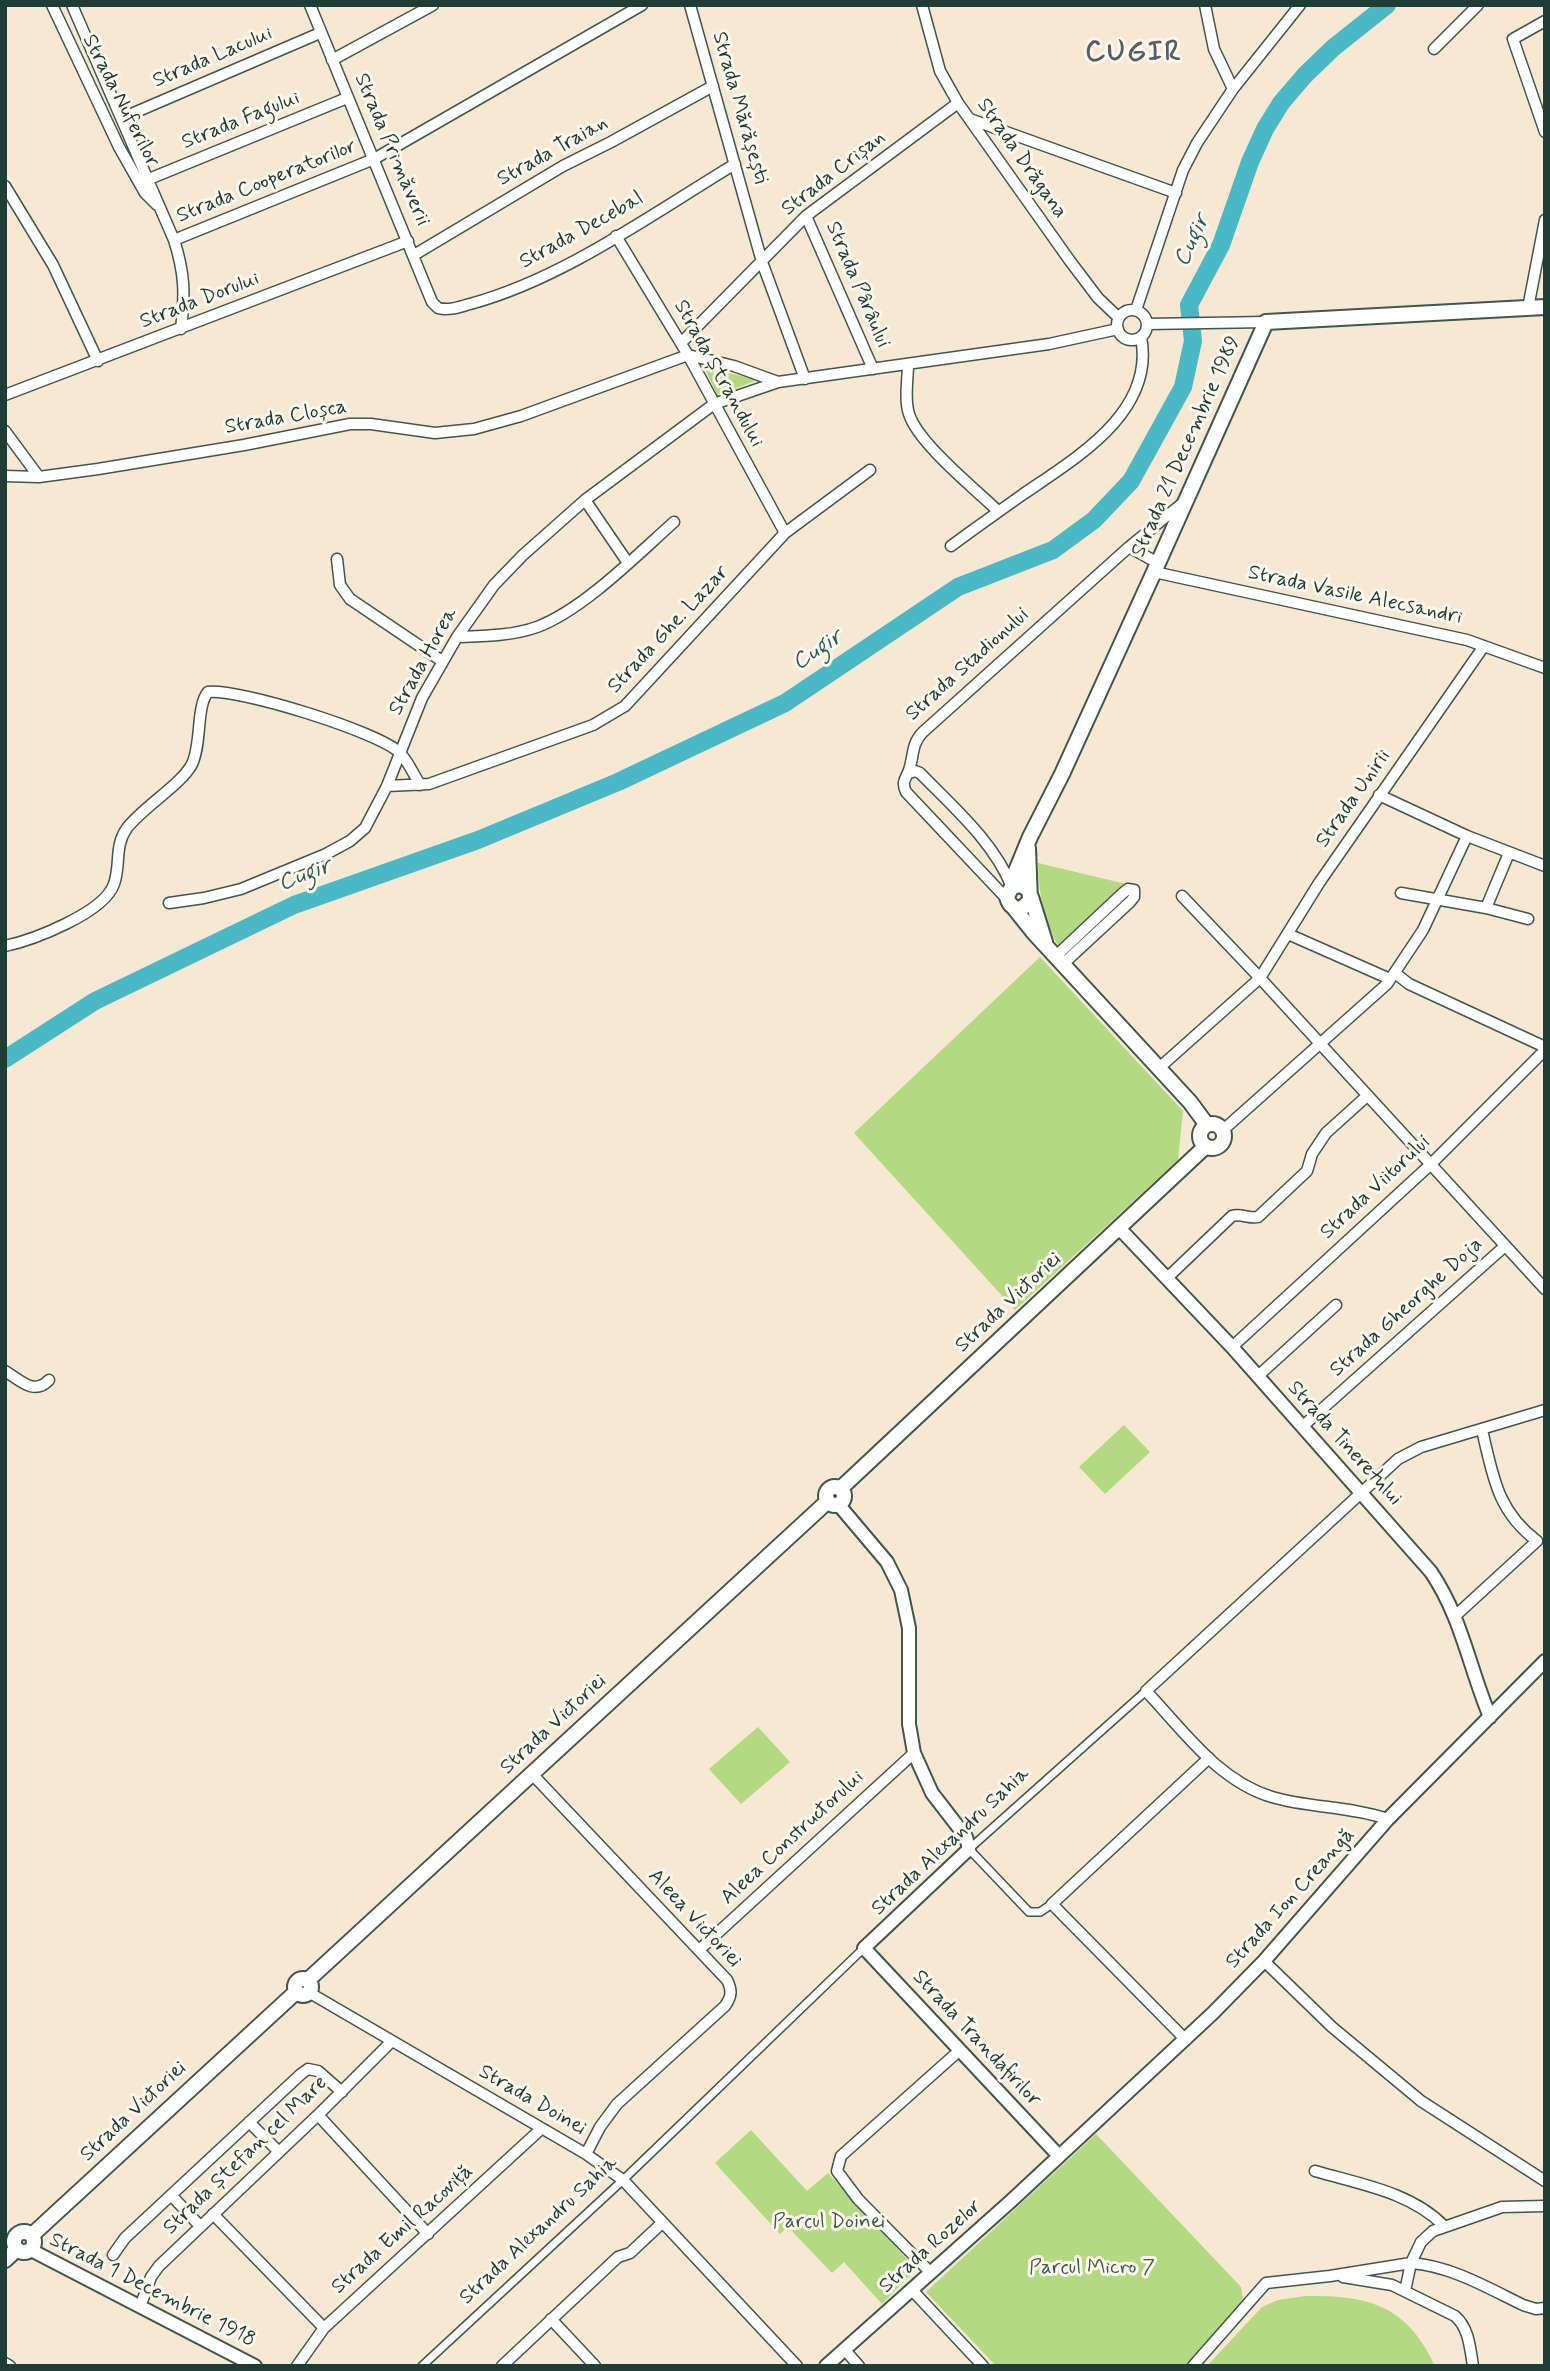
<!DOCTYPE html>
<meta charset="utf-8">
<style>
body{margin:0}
#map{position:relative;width:1550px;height:2371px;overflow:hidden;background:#f6e8d2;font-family:Mynerve,sans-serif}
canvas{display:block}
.frame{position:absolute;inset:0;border:7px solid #1f3d34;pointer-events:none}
</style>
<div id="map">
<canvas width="1550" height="2371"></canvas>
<div class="frame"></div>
</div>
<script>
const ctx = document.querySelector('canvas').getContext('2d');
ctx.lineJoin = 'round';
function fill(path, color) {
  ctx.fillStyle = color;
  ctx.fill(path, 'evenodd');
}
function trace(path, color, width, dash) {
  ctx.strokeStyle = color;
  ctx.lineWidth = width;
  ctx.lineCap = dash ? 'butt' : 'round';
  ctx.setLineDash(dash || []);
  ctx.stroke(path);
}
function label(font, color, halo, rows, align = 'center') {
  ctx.font = font + ' Mynerve,sans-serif';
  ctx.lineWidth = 6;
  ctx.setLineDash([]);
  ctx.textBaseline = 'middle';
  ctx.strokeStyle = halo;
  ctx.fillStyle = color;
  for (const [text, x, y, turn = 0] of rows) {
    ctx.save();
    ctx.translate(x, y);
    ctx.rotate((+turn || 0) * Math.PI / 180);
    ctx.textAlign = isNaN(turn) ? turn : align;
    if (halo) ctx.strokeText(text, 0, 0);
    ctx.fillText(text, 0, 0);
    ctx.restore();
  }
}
fill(new Path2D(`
 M704,367l54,13 -41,15z
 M1038,863l88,21 -67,64c-14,-26 -21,-55 -21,-85z
 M1040,957l143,154 -5,49 -163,150 -161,-177z
 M1124,1425l26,27 -45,42 -26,-27z
 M758,1727l32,35 -49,42 -32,-35z
 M751,2130l56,61 21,-18 88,96 -34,35 -38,-42 -12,11 -44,-46 -8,7 -65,-71z
 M1096,2134l145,153 3,19 -56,60h-192l-70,-74z
 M1305,2296c63,-1 102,9 130,70h-228l55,-59 16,-7z`), '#b3d982');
trace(new Path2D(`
 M5,1059l90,-58 199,-96 184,-65 140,-58 167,-79 173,-116 95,-37 41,-30 37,-39 52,-94 10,-46 -4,-36 32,-60 29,-83 15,-33 16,-26 24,-28 28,-27 54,-43`), '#4bb8c5', 18);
const pedestrian = new Path2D(`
 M1052,1904l-12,8h-11l-60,-63 177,-158
 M422,2366l201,-186 241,-232`);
const minor = new Path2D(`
 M52,5l67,142 26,46 12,12
 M72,5l102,235c11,34 11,55 7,89
 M310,5l122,297 6,6c11,3 21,-1 32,-4 93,-25 182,-90 265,-140
 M690,5l72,257 43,117
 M922,5l18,66 18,32 112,158 28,37 21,20
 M1205,5l9,44 19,40
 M1545,21l-32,18 32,93
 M1434,49l44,-44
 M332,60l101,-55
 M122,118l198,-85
 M970,119l206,74
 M149,179l198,-81
 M5,186l48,79 45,96
 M806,216l67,153
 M616,236l72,119 97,178
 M174,240l200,-81 268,-154
 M414,255l149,-89 48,-24 102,-56
 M1528,308l17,-88
 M1136,310l47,-140 14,-27 36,-54 67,-84
 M1117 325a15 15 0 1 1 30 0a15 15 0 1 1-30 0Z
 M1147,324l119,-2
 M681,343l125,-127 152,-113
 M908,364c0,16 -4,35 1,50 9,29 66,75 89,97
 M5,395l403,-154
 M5,431l34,46
 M5,476l34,1 59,-8 146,-24 106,-21h21l64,9 39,-4 47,-13 167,-61 46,11 44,16
 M585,500l43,63
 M951,546c23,-17 47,-34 71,-51 52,-36 134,-82 119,-158
 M1129,547l29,16
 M337,559l3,26 10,14 92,62
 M1154,572l313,68 78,28
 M457,637c26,-1 55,-1 80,-10 46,-17 101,-73 137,-105
 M909,773l6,-2 5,2c34,35 73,68 92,114
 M387,786l42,-2 164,-59 32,-19 160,-173 85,-63
 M1379,795l88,41 78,30
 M1401,893l85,15 42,11
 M1182,896l78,82 285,311
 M1007,899l-101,-107c-5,-11 0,-13 3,-22 5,-14 2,-26 14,-38l206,-185 55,-45
 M169,903l35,-5 37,-9 85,-35 24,-13 15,-13 22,-42 35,-88 35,-61 37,-52 29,-30 62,-55 129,-96 64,-22 271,-38 69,-15
 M1486,908l23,-55
 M1288,934l102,45
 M5,946c28,-6 99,-33 109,-62 7,-20 0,-38 13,-56 16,-21 55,-44 65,-64 10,-21 4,-58 16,-72 29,-4 172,40 192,61 8,8 14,22 20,32
 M1056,956l67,-63 5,-4 6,1v7l-4,5 -67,62
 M1395,973l14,11 136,63
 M1159,1068l101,-90 59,-95 165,-237
 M1222,1131l165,-147 36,-54 44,-94
 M1167,1278l65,-62c9,-3 17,3 26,1l49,-46 5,-17 14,-21 41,-37
 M1232,1347l198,-182 115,-115
 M5,1371c15,9 29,25 44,9
 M1258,1376l78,-71
 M1303,1426l202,-180
 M1454,1617l83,-76c-40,-30 -44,-65 -55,-111
 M532,1774l195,206c5,10 5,16 -2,26l-108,98 -17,23 -14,27
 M1388,1819c-39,-13 -79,-11 -116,-22 -54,-16 -89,-67 -126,-106l252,-232 23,-12 124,-37
 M699,1950l215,-197
 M1264,1961l68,66 89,74 124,80
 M310,1993l276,161 37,26 174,186
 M1186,2040l-134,-136 157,-146
 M318,2115l110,119
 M249,2122l30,30
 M1315,2171c44,13 96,21 129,55
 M171,2195l29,31
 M213,2214l111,114
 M113,2255l12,-17 176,-164 7,-5 10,2 24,21
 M931,2273l-73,-74 -21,-28 4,-15 119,-106
 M1343,2277l49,8 63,31c14,12 15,32 18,50
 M912,2290l71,76
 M1405,2291l6,-28c40,3 77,25 112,42l13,4 9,-1
 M140,2307l11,-30 8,-11 159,-151 73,-73
 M551,2319l44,47
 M844,2349l15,17
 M5,2363l5,3
 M297,2366l27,-38 217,-199
 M502,2366l116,-109 12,-4 32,-30
 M1193,2366l73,-83 64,-7 81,-13 10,-21 12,-11 69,-24 43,-1`);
const tertiary = new Path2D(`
 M1120,1229l112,118 199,225c31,46 38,95 59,145
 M838,1504l49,58 14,28 8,38v96l5,29 18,40 34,44 3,12 -105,99 195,208
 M31,2250l224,116
 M826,2366l185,-165 202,-188 51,-52 124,-142 157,-158`);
const secondary = new Path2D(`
 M1028,848l2,53 -9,8c-8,0 -13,-5 -14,-13l5,-9 9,-2 8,5
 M1015,885l1,-14 14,-34 32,-63 92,-202 112,-250 279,-15
 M1031,897l14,45
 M1014,908l20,25 156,169 17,23
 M1200 1136a12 12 0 1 1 24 0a12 12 0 1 1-24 0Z
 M826 1496a9 9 0 1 1 18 0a9 9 0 1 1-18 0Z
 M840,1489l366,-343
 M295 1987a8 8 0 1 1 16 0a8 8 0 1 1-16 0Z
 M308,1980l520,-479
 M14 2242a10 10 0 1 1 20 0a10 10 0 1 1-20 0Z
 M32,2235l264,-243
 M5,2260l12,-11`);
trace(pedestrian, '#3f574c', 10);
trace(minor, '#3f574c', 13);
trace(tertiary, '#3f574c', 16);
trace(secondary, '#3f574c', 18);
trace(pedestrian, '#fff', 7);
trace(minor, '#fff', 10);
trace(tertiary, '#fff', 12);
trace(secondary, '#fff', 14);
label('21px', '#1f3d34', '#fbf7ec', [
 ["Strada Lacului",213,58,-23],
 ["Strada Nuferilor",120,101,63],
 ["Strada Mărășești",739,108,74],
 ["Strada Fagului",241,121,-22],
 ["Strada Primăverii",391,150,67],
 ["Strada Traian",553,152,-29],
 ["Strada Drăgana",1021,159,55],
 ["Strada Crișan",834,174,-38],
 ["Strada Cooperatorilor",267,182,-22],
 ["Strada Decebal",582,231,-29],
 ["Strada Pârâului",857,285,67],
 ["Strada Dorului",200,301,-21],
 ["Strada Ștrandului",718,374,61],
 ["Strada Cloșca",286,418,-10],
 ["Strada 21 Decembrie 1989",1187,447,-66],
 ["Strada Vasile Alecsandri",1355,596,12],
 ["Strada Ghe. Lazar",669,630,-47],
 ["Strada Horea",424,662,-61],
 ["Strada Stadionului",968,665,-42],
 ["Strada Unirii",1354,799,-55],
 ["Strada Viitorului",1376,1188,-43],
 ["Strada Victoriei",1009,1303,-43],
 ["Strada Gheorghe Doja",1407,1308,-42],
 ["Strada Tineretului",1344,1444,48],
 ["Strada Victoriei",554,1725,-43],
 ["Aleea Constructorului",793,1838,-43],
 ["Strada Alexandru Sahia",951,1842,-43],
 ["Strada Ion Creangă",1291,1899,-48],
 ["Aleea Victoriei",694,1919,47],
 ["Strada Trandafirilor",976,2039,47],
 ["Strada Doinei",532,2101,30],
 ["Strada Victoriei",134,2112,-43],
 ["Strada Ștefan cel Mare",246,2156,-44],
 ["Strada Emil Racoviță",403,2230,-42],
 ["Strada Alexandru Sahia",539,2231,-43],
 ["Strada Rozelor",931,2247,-42],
 ["Strada 1 Decembrie 1918",152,2291,27]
]);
label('21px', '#3d5c44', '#fbf7ec', [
 ["Parcul Doinei",829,2223],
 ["Parcul Micro 7",1092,2269]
]);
label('italic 23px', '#2a5c58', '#fbf7ec', [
 ["Cugir",1193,241,-65],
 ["Cugir",818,651,-34],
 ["Cugir",305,876,-21]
]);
ctx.letterSpacing = '2px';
label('bold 28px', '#575f65', '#fbf7ec', [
 ["CUGIR",1134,54]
]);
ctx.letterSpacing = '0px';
</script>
